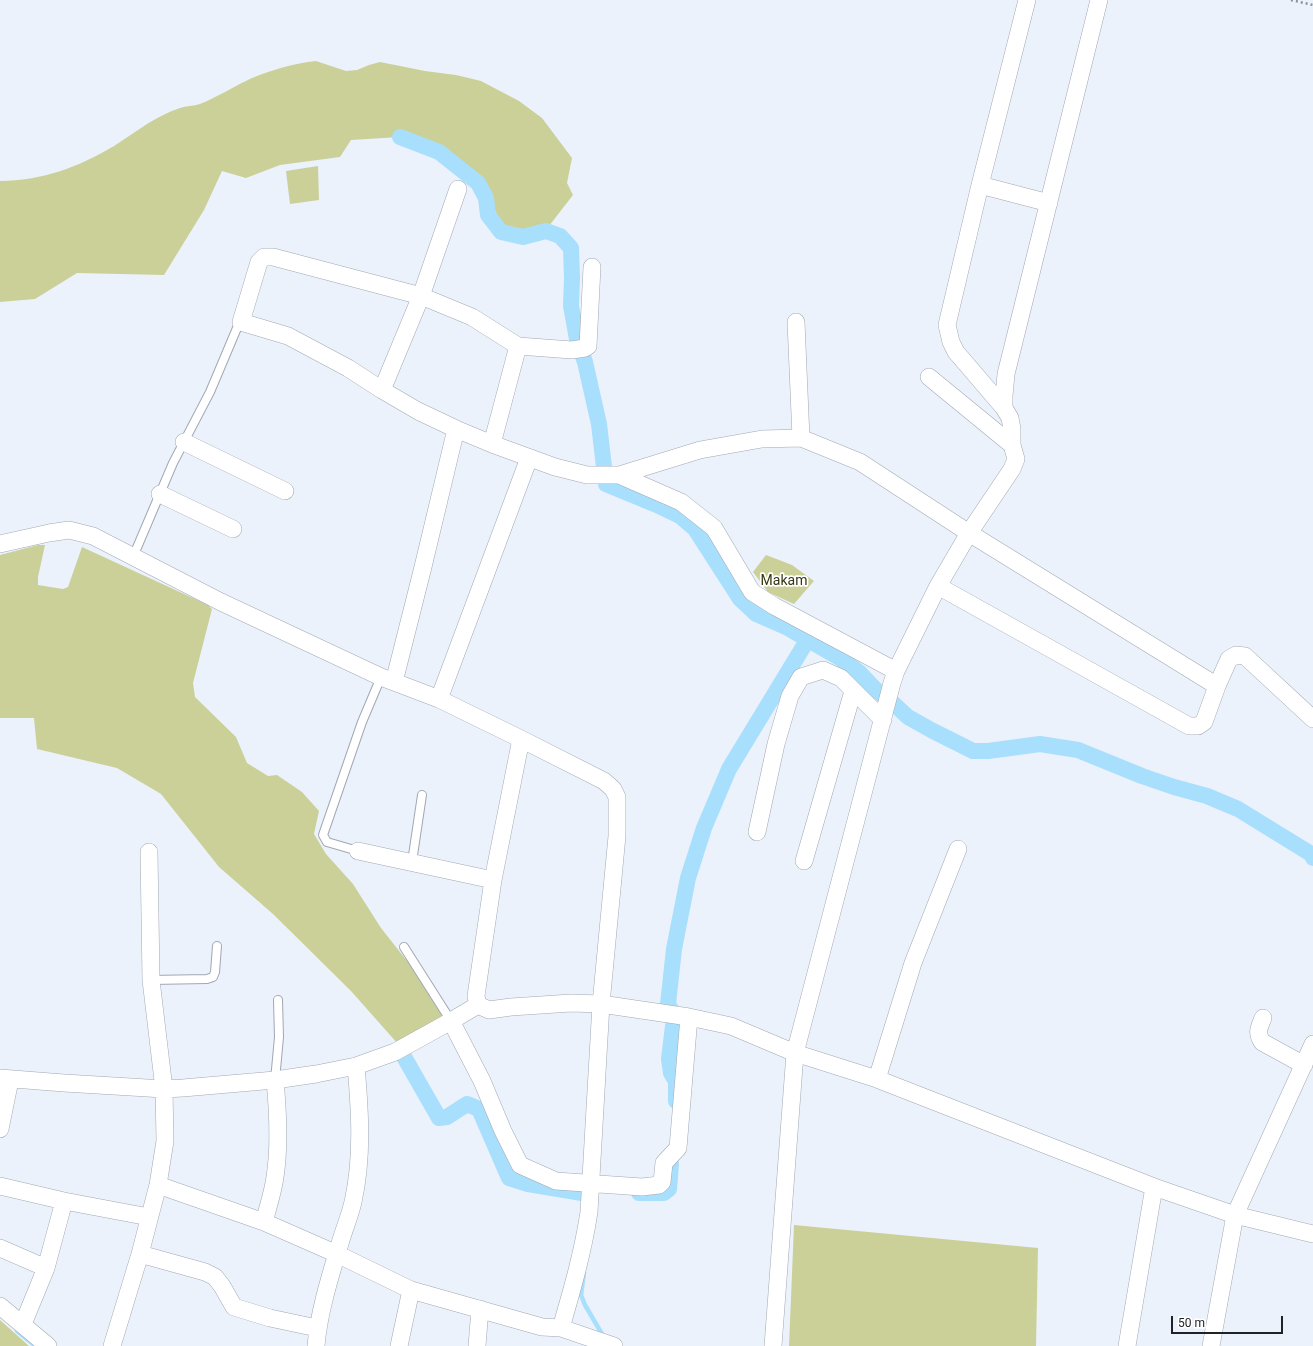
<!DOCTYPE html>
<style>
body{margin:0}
#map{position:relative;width:1313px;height:1346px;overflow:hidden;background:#ebf2fc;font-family:Roboto,sans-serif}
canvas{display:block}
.scale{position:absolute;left:1171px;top:1316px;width:112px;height:18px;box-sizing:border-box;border:2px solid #202326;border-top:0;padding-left:5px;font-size:12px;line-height:14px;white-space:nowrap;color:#202326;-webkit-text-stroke:3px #fff;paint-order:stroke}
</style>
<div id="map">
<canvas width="1313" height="1346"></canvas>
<div class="scale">50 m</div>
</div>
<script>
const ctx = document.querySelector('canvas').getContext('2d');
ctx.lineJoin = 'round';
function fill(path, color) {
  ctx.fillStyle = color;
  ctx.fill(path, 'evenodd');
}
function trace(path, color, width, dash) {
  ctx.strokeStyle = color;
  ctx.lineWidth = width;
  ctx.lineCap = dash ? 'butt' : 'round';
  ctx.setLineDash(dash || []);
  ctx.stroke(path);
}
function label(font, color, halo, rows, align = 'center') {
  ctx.font = font + ' Roboto,sans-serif';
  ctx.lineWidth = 3.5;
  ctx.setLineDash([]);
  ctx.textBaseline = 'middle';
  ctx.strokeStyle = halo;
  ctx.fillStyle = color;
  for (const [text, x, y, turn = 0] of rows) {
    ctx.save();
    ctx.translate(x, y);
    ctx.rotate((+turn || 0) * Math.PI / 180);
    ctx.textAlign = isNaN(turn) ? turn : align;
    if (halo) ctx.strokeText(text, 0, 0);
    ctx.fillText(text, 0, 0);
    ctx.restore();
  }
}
fill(new Path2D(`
 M316,61l30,10 11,-1 12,-5 11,-3 45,9 31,4 25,6 38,20 23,17 30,40 -5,25 6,12 -24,31 -27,6 -18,-5 -10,-18 -2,-16 -10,-14 -41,-31 -40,-15 -1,4 -49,3 -11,17 -60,8 -34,13 -24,-7 -18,39 -40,65 -87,-2 -42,26 -35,3v-121c41,0 79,-14 114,-35 11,-7 22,-15 33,-22 10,-6 21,-12 33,-16 6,-2 14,-2 20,-4 18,-7 34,-18 52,-26 20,-8 42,-15 64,-17z
 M318,166l1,34 -29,4 -4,-33z
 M38,545h7l-7,32v8l25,4 5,-2 14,-40 126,58 4,4 -19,74 2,14 41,40 11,26 21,13 9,-1 25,17 17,19 -5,23 12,20 27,30 28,44 30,38 28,43 3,7 -44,28 -47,-53 -78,-77 -54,-47 -58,-73 -44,-26 -80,-19 -3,-31h-34v-163z
 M766,555l26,10 22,16 -20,23 -26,-12 -15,-20z
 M794,1225l244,23 -2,98h-247z
 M0,1320l29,26h-29z`), '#cbd098');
trace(new Path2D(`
 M584,1273l-3,22 4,10 17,29
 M17,1331l16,13`), '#a8dffc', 4.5);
trace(new Path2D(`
 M400,137l39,15 39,31 8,15 2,17 13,17 22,5 23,-6 14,5 11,12 1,30 -1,28 6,33 8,23 14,62 7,60 51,21 23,11 15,13 45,70 16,15 32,14 50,29 21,15 17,18 18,14 14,13 25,14 40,20h15l52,-7 38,6 64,26 32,11 33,9 31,13 73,45 2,4
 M672,1011l-4,-7 6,-55 14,-71 16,-50 25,-59 79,-130
 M673,1026l-4,33 2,14 5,8v20
 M403,1055l36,63 8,-1 20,-13 12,5 30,69 19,6 54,9
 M639,1193h25l5,-4 2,-25`), '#a8dffc', 16);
const lane = new Path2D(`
 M133,557l40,-94 37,-71 27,-64 4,-6
 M358,851l-31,-9 -4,-7 39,-113 19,-45
 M412,862l10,-67
 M404,947l47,74
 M151,980l56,-1 6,-2 2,-5 2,-26
 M275,1080l4,-43 -1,-37`);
const street = new Path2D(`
 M980,185l69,18
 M592,267l-4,79 -3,2 -13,2 -54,-4 -46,-29 -51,-21 -148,-39h-9l-5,5 -18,60 47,14 60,32 34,22 36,21 38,18 36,15 63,23 32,8h32l81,-25 62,-11 39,-1 59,24 109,71 43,-64 4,-10 -4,-14 -83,-68
 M796,322l5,116
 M382,390l39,-94 37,-107
 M1004,408l-48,-56 -5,-10 -4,-17 33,-140 47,-185
 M184,442l101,49
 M492,444l26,-98
 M1012,445v-16l-2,-11 -6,-10v-12l2,-22 93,-374
 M619,475l62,27 33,26 38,64 22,14 122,65
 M160,494l73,35
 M0,544l49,-11 20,-3 24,6 128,66 160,75 58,22 82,40 83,42 9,8 4,8v39l-16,168 -12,208c-6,40 -17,78 -28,116
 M938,586l251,140h9l6,-4 13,-36
 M394,682l29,-115 33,-138
 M439,699l90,-241
 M521,739l-28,141 -17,116 2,9 11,5 22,-3 60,-4 30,1 88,13 42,9 64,27 82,26 277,108
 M757,832l19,-88 14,-48 11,-19 22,-7 18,8 42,42
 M358,851l135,29
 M804,861l49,-170
 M1263,1018c-4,10 -7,14 -1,24l42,23
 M451,1021l31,60 21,50 17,34 36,16 86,6 17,-2 3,-3 2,-19 14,-15 11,-131
 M0,1078l64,5 100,6 19,-1 92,-8 41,-6 40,-8 39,-14 56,-31 27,-16
 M877,1079l36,-116 45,-114
 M0,1129l10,-49
 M158,1185l106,37 73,32 74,36 131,37 19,1 53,18
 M0,1186l64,15
 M264,1222c4,-15 9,-30 11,-45 5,-32 3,-65 0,-97
 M0,1248l46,20
 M140,1254l65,18 10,5 7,9 12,21 36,11 47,10
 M0,1306l48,40
 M23,1324l23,-56 18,-67 85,16
 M112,1346l28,-92 18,-69 7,-44 -1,-52 -13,-109 -2,-128
 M316,1346c3,-36 15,-72 25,-106 4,-13 9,-25 12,-38 10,-45 7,-91 3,-136
 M399,1346l12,-56
 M477,1346l3,-37
 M773,1346l22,-293 97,-370 4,-12 42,-85 31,-53 248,153 12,-27 7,-4 9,1 68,63
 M1127,1346l27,-159 81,28 78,19
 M1211,1346l24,-131 78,-171`);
trace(lane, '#a2a8b2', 10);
trace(street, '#a2a8b2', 18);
trace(new Path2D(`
 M1291,0l22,5`), '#8c9198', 2.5, [2, 3]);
trace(lane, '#fff', 8);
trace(street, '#fff', 17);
label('14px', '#34360f', '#fff', [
 ["Makam",784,581]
]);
</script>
